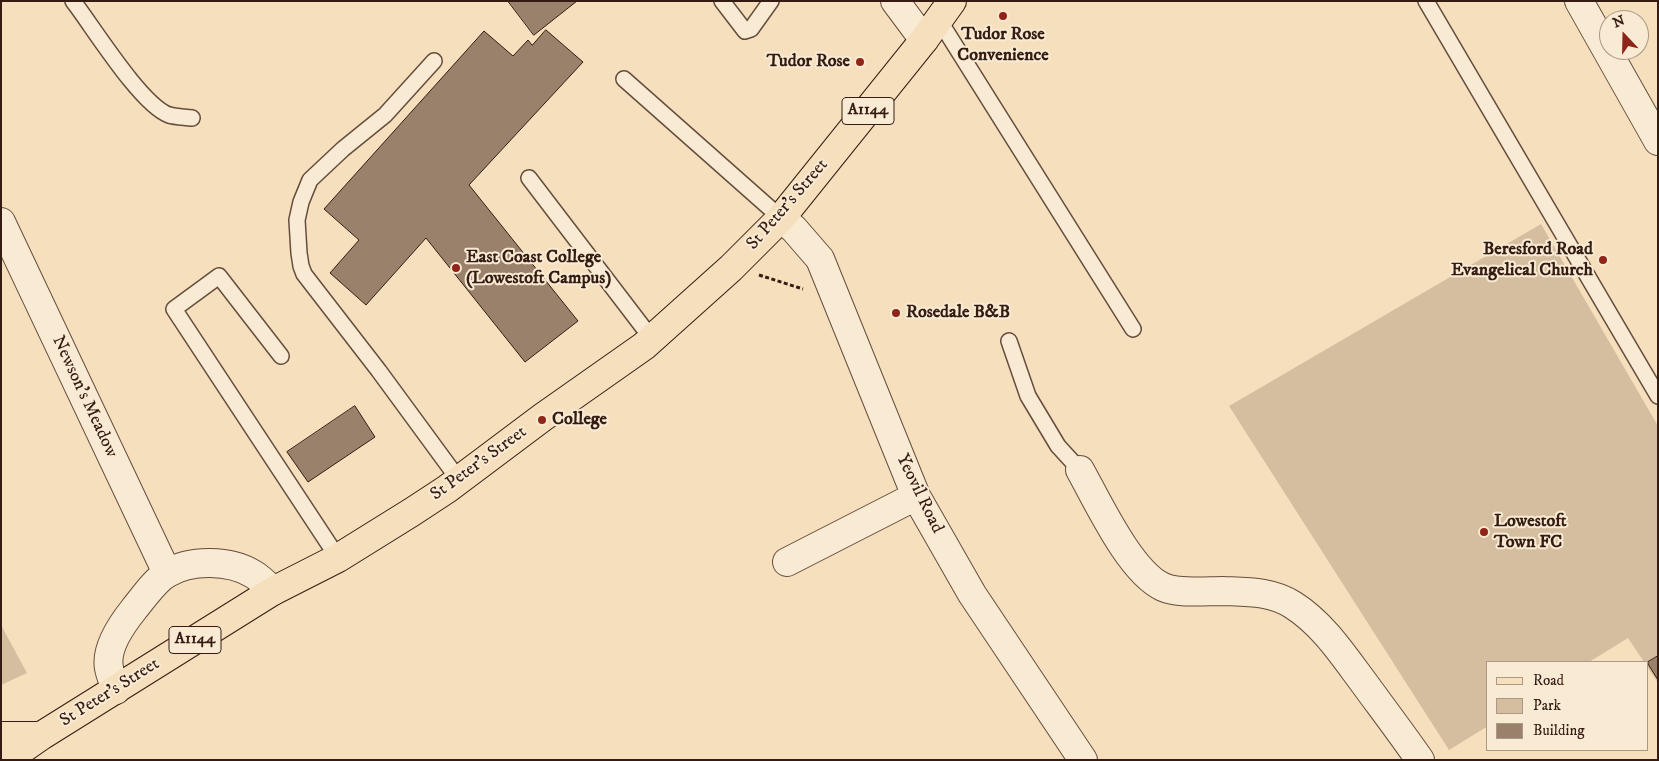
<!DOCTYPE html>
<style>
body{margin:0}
#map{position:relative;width:1659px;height:761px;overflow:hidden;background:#f6dfbd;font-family:"IM FELL DW Pica",serif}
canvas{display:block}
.frame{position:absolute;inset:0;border:2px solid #351c12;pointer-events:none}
.legend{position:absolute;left:1486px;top:661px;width:162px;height:90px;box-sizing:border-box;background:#f9ead4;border:1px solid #ab9886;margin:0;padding:6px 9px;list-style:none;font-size:15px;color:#351c12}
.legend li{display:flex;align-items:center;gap:10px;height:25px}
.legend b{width:25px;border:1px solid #ab9886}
.north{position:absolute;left:1599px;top:10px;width:50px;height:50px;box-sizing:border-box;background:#f9ead4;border:1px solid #ab9886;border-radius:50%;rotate:339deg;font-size:14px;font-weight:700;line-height:20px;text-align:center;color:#351c12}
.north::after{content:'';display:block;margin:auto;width:18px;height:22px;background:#8f2418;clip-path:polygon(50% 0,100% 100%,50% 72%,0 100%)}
</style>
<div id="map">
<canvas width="1659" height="761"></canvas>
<div class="frame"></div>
<ul class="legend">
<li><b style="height:6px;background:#f6dfbd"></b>Road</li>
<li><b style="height:14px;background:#d5bea0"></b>Park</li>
<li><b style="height:14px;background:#99816b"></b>Building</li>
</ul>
<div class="north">N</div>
</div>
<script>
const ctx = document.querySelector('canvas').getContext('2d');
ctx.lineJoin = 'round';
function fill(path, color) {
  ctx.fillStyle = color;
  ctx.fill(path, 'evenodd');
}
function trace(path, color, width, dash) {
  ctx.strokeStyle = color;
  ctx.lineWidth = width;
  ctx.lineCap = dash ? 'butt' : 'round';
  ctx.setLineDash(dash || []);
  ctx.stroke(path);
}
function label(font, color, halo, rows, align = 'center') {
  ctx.font = font + ' "IM FELL DW Pica",serif';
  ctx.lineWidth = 4;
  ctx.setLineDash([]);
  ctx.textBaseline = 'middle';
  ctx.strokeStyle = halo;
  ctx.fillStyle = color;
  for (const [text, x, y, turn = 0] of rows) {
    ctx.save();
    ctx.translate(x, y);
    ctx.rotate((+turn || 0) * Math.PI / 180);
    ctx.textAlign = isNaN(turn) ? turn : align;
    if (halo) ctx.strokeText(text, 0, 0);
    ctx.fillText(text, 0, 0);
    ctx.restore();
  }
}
fill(new Path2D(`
 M1541,224l117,202v257l-10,-15v-6h-4l-16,-24 -39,24h-101v64l-39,24 -220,-344z
 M1,625l26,48 -26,12z`), '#d5bea0');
const building = new Path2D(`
 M508,1h69l-43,34z
 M546,30l37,32 -114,123 109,136 -53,41 -99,-124 -60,67 -36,-32 29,-33 -35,-31 160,-178 29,25 15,-16 4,5z
 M355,406l20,31 -67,45 -21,-30z
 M1658,656v24l-10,-16v-2z`);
fill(building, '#99816b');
trace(building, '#351c12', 1);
const lane = new Path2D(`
 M73,1c20,26 68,104 96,114 7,2 16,2 23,3
 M722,1l23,30 6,-2 20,-28
 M1426,1l232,395
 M939,20l194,309
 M434,61l-49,54 -42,34 -33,31 -9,22 -4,18 2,33 2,13 3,8 75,97 80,109
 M624,79l157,139
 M529,178l123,161
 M1009,341l19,55 30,50 22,24
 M281,356l-62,-80 -45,33 164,249`);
const street = new Path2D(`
 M895,1l29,39
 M1579,1l79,140
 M781,218l13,11 26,30 96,237 56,98 111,166
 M1,222l166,351
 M1080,470c18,32 50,102 83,117 15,7 43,4 60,4 24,1 48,0 70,14 30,19 50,50 71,78 19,26 38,51 56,77
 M787,562l129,-66
 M116,690c-2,-7 -6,-15 -7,-22 -4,-20 13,-44 25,-59 9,-11 22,-30 34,-36 23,-14 62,-13 85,1 7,4 14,11 20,17`);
const primary = new Path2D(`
 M1,736h40
 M2,760l16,-8 23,-16 232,-145 65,-33 74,-46 35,-23 96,-72 101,-71 87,-78 50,-50 143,-178 28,-39`);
trace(lane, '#654d3d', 18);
trace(street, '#654d3d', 30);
trace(primary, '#351c12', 30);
trace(new Path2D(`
 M759,275l44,14`), '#351c12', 3, [4, 2.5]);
trace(lane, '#f9ead4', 15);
trace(street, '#f9ead4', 28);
trace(primary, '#f6dfbd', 28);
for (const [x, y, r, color] of [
 [1003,16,5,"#8f2418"],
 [860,62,5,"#8f2418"],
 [1603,260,5,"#8f2418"],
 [456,268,5,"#8f2418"],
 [896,313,5,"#8f2418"],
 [542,420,5,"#8f2418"],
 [1484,532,5,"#8f2418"]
]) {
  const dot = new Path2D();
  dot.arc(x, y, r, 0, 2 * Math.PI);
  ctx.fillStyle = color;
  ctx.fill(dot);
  trace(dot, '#f9ead4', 2);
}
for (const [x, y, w] of [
 [868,111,52],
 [195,640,52]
]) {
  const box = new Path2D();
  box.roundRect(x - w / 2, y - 13.5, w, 27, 4);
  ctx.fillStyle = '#f9ead4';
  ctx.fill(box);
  trace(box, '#351c12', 1);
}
label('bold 16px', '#351c12', null, [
 ["A1144",868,111],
 ["A1144",195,640]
]);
label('bold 18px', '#351c12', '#f9ead4', [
 ["Tudor Rose",1003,35,"center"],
 ["Convenience",1003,56,"center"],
 ["Tudor Rose",850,62,"right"],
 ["Beresford Road",1593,250,"right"],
 ["Evangelical Church",1593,271,"right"],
 ["East Coast College",466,258],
 ["(Lowestoft Campus)",466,279],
 ["Rosedale B&B",906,313],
 ["College",552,420],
 ["Lowestoft",1494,522],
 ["Town FC",1494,543]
], 'left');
label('18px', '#351c12', '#f9ead4', [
 ["St Peter's Street",788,205,-49],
 ["Newson's Meadow",84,397,65],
 ["St Peter's Street",479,464,-36],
 ["Yeovil Road",919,494,64],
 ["St Peter's Street",110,693,-32]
]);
</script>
